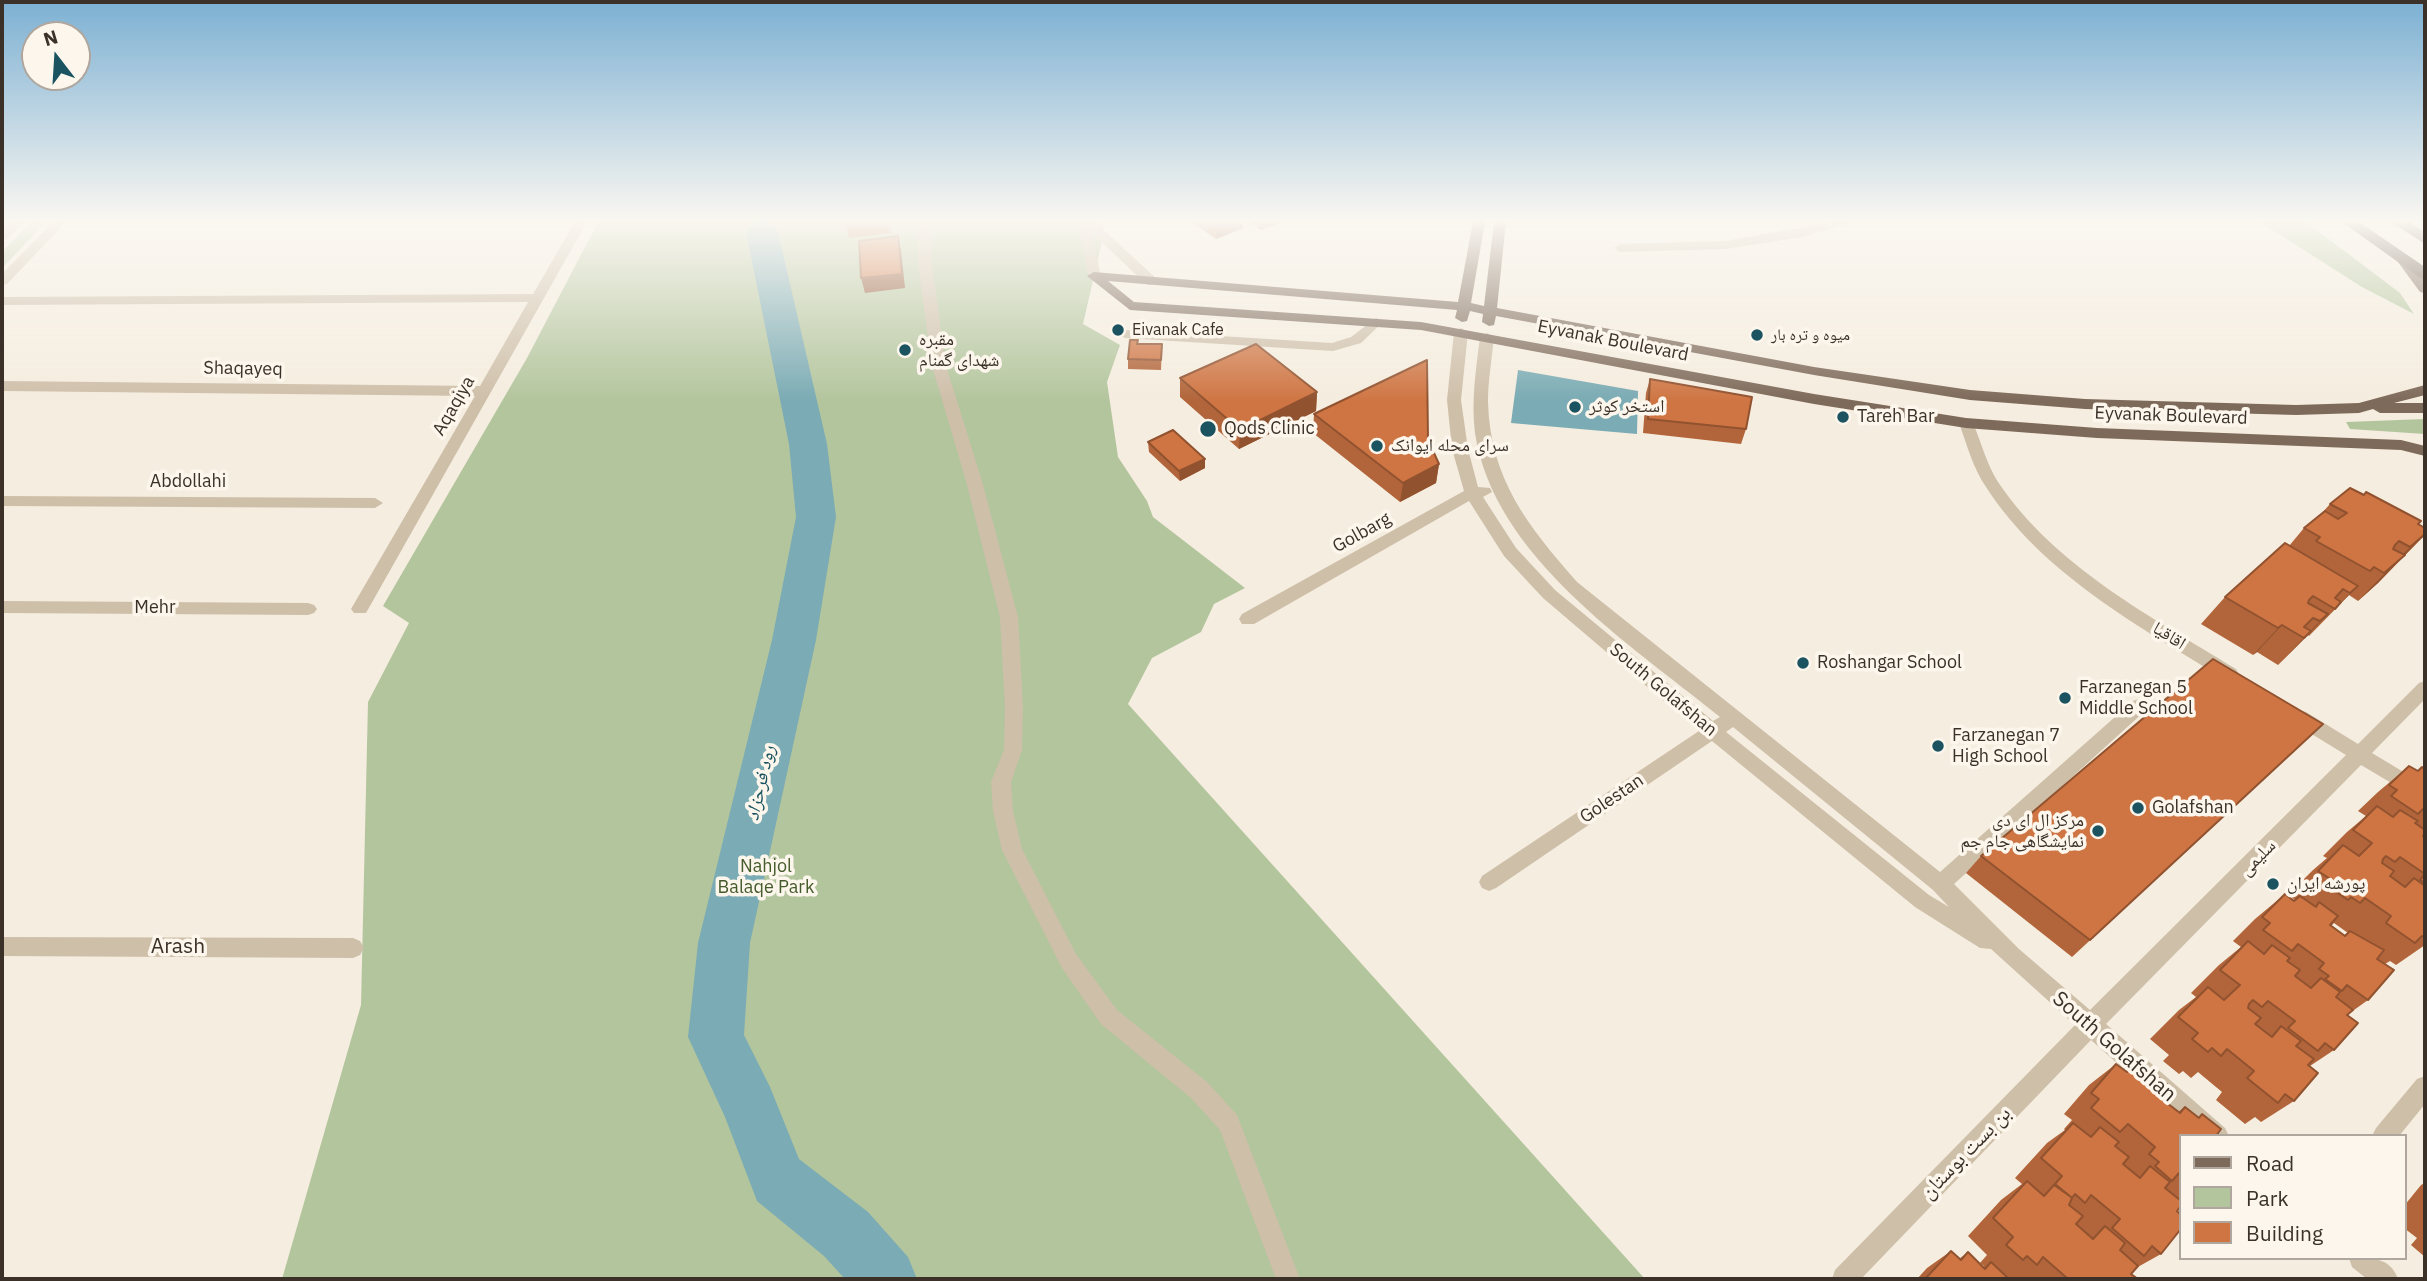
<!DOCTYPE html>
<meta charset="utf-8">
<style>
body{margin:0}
#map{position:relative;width:2427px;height:1281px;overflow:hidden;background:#f5eddf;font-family:"IBM Plex Sans",sans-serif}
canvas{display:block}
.frame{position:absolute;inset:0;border:4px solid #3b3129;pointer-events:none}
.legend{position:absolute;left:2179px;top:1134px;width:228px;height:126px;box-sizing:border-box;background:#fcf6ec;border:2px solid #afa79e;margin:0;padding:9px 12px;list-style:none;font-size:21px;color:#3b3129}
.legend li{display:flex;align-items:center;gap:14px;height:35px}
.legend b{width:35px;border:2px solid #afa79e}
.north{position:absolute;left:21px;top:21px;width:70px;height:70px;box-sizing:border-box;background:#fcf6ec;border:2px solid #afa79e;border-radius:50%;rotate:343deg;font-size:19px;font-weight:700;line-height:28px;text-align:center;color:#3b3129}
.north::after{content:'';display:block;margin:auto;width:24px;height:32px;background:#1b5460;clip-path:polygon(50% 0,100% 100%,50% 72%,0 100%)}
</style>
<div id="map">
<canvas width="2427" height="1281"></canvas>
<div class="frame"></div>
<ul class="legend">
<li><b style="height:9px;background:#7e6a5a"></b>Road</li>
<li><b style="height:19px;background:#b3c59d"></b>Park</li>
<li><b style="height:19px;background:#cf7543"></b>Building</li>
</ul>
<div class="north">N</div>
</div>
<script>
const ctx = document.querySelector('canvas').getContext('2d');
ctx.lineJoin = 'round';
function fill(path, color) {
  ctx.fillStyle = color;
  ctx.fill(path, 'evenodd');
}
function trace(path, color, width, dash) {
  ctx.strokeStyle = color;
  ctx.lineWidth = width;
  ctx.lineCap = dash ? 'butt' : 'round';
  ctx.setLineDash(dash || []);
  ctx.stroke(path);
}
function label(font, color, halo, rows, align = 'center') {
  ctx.font = font + ' "IBM Plex Sans","Noto Naskh Arabic",sans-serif';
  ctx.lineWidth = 7;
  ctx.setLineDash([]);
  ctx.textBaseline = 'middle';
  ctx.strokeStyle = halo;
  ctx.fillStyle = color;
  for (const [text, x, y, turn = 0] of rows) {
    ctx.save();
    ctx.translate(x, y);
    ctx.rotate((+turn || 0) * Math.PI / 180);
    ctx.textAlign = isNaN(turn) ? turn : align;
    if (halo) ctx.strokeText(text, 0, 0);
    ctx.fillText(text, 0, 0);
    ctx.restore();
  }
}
fill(new Path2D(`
 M31,222h15l-44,46v-16z
 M598,222h504l2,11 -21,91 37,21 -13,37 11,75 29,44 6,16 92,71 -31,16 -13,28 -49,26 -24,46 517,575h-1363l79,-274 7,-303 41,-79 -26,-17 144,-248z
 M2260,222h46l94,71 14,21 -52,-27z
 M2425,419v15l-75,-5 -4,-7z`), '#b3c59d');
fill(new Path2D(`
 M1518,370l120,21 -1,43 -126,-11z`), '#7babb4');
fill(new Path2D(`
 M762,222l11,3 5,7 49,212 9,73 -20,123 -66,303 -6,92 26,52 29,72 69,53 40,45 9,22h-72l-21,-23 -67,-55 -32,-84 -37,-80 10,-94 74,-303 24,-123 -7,-73 -43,-212 5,-7z`), '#7babb4');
fill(new Path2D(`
 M11,222h13l-17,17 -5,1v-10z
 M53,222h13l-59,62 -5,1v-11z
 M575,222h12l-221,391h-12l-3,-4 124,-213 -473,-5v-10l478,5 48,-84 -526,3v-8l531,-3z
 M918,222h12l2,43 14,101 36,115 36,136 5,90 -1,43 -11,32 2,29 9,38 54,105 41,56 90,72 30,33 63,164h-24l-56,-149 -29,-32 -90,-74 -39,-56 -60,-118 -9,-39 -2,-29 13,-32 1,-43 -5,-90 -34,-136 -34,-115 -14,-101z
 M1077,222h18l62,57v6h-10l-56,-53 10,44 -2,3h-10z
 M1833,222h20l-50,15 -78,12 -105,3 -6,-4 6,-4 105,-3z
 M1376,318l7,4 -22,21 -28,8 -208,-13 -7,-4 7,-4 207,13 19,-6z
 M1461,328l7,4 -7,68 7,49 10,38 12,1 2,4 -9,5 33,51 39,42 158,131 7,-4c-91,-74 -226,-160 -245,-284 -4,-32 1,-64 5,-96l7,-4 7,4c-2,21 -6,43 -6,65 2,77 40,124 89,180l363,290 193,-171 6,-2 6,2 3,5 -3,5 -191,173 65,65 71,61 256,-255 -54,-33 -2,-5 2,-5 7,-2 7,2 52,32 61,-61 6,-2v18l-53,54 53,32v18l-64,-38 -255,259 119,104 4,8h-30l-108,-96 -230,239h-29l3,-9 240,-245 -84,-76 -11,-1 -65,-41 -203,-166 -216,147 -7,3 -7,-3 -3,-6 3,-6 217,-145 -156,-133 -39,-42 -35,-55 -215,123h-12l-3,-5 3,-5 222,-123 -12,-42 -5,-49 7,-68zM1733,727l200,163 16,17 -20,-12 -203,-163z
 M1966,418l7,5c8,19 14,42 25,59 57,85 154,135 238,187l3,5 -3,5h-12c-85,-53 -182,-105 -238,-192 -13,-19 -19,-42 -27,-64z
 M2,496l373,2 8,5 -8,5 -373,-2z
 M2,601l306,2 6,2 3,4 -3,4 -6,2 -306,-2z
 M2,937l351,1 7,3 4,7 -4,7 -7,3 -351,-2z
 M2425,1076v28l-26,32h-27l4,-8 41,-49z
 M2349,1258c21,0 41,-2 49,21h-31l-15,-12z`), '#cebfa9');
fill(new Path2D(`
 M1473,222h12l-14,81 13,3 10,-84h12l-9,86 317,59 156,23 115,9 211,6 63,-2 66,-18v10l-31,8h31v10h-45l-7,-4 -14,4 -63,2 -211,-6 -115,-9 -156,-25 -318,-59 -2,9 -5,1 -7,-4 1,-8 -13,-3 -3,10 -5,1 -7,-4 2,-8 -349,-29 26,21 287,20 393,72 152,24 131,10 304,12 24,6v10l-24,-6 -304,-12 -131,-10 -152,-24 -393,-74 -291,-20 -43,-34 7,-4 364,30z
 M2402,254l5,1 18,25v13l-5,-1 -25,-34z`), '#7e6a5a');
fill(new Path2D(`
 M2342,222h17l66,45v12l-6,-2z
 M2391,222h18l16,10v12z`), '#5d4c40');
fill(new Path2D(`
 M845,222h45l1,11 -42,5z
 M1192,222h51v6l-27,11z
 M1250,222h31l-20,8z
 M1138,340v4h24l-1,26 -33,-1v-10z
 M1180,378l137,14 -1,19 -77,38 -59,-52z
 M1650,379l96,50 -5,15 -98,-11 3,-40z
 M1314,414l114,26 11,24 -3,19 -36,19 -87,-69z
 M1148,442l57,17v9l-25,13 -31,-29z
 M2330,504l88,20 7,4v7l-47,48 -20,18 -9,-6 -40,41 -1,-1 -30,30 -21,-13 -4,3 -52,-31 24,-27 64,-51 15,-18 17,-14z
 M2323,724l-251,233 -106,-84 15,-17z
 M2409,766l8,5 5,-4 3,2v176l-29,20 -6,-4 -5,3 -17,36 -21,15 -13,35 -24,16 -16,35 -33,21 -6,-5 -10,7 -29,-24 6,-8 -24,-20 -7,6 -8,-7 -4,3 -16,-13 6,-6 -19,-16 29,-29 17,-13 -5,-4 28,-28 22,-18 -8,-6 22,-22 30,-25 9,7 1,-1 -7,-5 25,-25 14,-12 -4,-2 24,-24 19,-16 -8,-5 20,-19zM2334,923l14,10 -4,2 -13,-9z
 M2116,1064l9,7 8,-6 15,13 6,-4 9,26 15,12 7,-5 13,10 4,-3 19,15 -41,7v71l-3,4 -16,43 -25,14 -5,6 7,5h-116l-3,-2 -5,2h-97l10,-11 24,-17 8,8 9,-7 16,15v-1l-4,-3 7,-8 -19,-19 33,-36 21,-16 -7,-6 32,-35 18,-13 -1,-1 8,-9 -8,-6 25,-29z
 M2425,1183v74l-14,-12 6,-7 -13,-10v-22l17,-21z`), '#b2653a');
fill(new Path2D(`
 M1216,222h27v6l-27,11z
 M1261,222h20l-20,8z
 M898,236l3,14 4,38 -40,5 -4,-15z
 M1317,392l-1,19 -77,38 1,-19z
 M1205,459v9l-25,13 -1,-10z
 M1439,464l-3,19 -36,19 3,-19z
 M2425,534l-47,49 -20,18 52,-54z
 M2358,586l-27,27 -22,23 41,-43z
 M2328,614l-26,27 -24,24 42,-44z
 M2282,625l-25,27 -4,3 25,-27z`), '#91522f');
const building = new Path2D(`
 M845,222h19l-19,1z
 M898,236l4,38 -41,4 -2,-37z
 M1130,340h8l-1,4h25l-1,16 -33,-1z
 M1256,344l61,48 -77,38 -60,-52z
 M1427,360l1,80 11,24 -36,19 -89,-69z
 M1650,379l102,18 -6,32 -98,-10z
 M1173,430l32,29 -26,12 -31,-29z
 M2350,488l14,7 2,-3 55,29 -3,3 7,4v6l-15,13 -11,-6 -4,4 -2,4 12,6 -21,18 -10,-6 -4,4 -54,-30 4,-4 -16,-9 21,-17 13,8 9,-6 -17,-9z
 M2285,543l73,43 -8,7 -7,-4 -8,9 6,4 -6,7 -22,-13 -4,4 -1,3 20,11 -8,7 -7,-3 -9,9 7,4 -7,7 -22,-13 -4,3 -53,-31z
 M2213,659l110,65 -233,216 -109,-84z
 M2409,766l9,5 4,-4 3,2v40l-1,-1 -6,6 -27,-18 6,-6 -8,-5z
 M2377,806l16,11 7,-7 18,11 -3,2 10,7v4l-2,2 2,1v37l-25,-17 -5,5 -9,-6 -3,3 -1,4 12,8 -4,5 15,11 9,-9 11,8v52l-3,-2 -7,7 -29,-20 5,-7 -26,-18 -5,5 -9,-6 -3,3 -16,-11 6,-5 -20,-13 25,-26 16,11 13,-13 -19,-13z
 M2425,874v9l-5,-3z
 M2285,894l9,7 6,-5 16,11 3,-5 19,14 -8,9 15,11 5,-5 34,19 -7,9 17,11 -26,30 -21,-15 -5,6 -17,-12 4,-3 -10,-7 5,-6 -26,-19 -6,7 -29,-21 7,-7 -8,-6z
 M2248,941l16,13 8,-9 18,13 -3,3 13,9 -5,6 16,12 10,-10 19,14 -4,5 17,13 -6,5 11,8 -24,27 -9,-7 -7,8 -30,-23 7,-7 -27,-20 -6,6 -9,-7 -4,4 -1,4 13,10 -6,6 17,13 9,-11 20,15 -5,5 18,13 -6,6 10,8 -24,28 -9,-7 -7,9 -31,-25 7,-7 -27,-22 -6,7 -9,-8 -4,4 -16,-13 6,-6 -20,-16 30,-30 16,13 16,-15 -20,-15z
 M2116,1064l11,8 6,-7 16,13 5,-4 19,15 -10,11 17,13 5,-6 14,11 3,-4 19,15 -5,7h-36v38l-1,-1 -7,8 -17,-15 4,-4 -10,-8 6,-7 -27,-23 -8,8 -29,-24 8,-9 -8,-6z
 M2073,1123l18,14 9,-10 19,15 -4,4 14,11 -6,7 17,14 10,-12 20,16 -5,6 15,12v7l-3,4 3,3v16l-19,24 -9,-8 -8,10 -32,-28 8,-9 -29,-24 -6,8 -10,-9 -3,4 -3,7 14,11 -7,8 17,15 12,-13 20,17 -5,7 18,16 -7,8 7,5h-70l-25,-22 -6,8 -10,-9 -4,4 -17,-15 7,-8 -20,-19 34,-37 17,15 10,-11 17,12 -16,-13 7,-8 -21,-18z
 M1951,1251l10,9 7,-8 17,17 6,-7 18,17h-84z`);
fill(building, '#cf7543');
trace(building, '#91522f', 2);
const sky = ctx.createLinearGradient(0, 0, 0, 401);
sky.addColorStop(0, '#7cb0d3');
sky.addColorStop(0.55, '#faf7f1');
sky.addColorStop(1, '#faf7f100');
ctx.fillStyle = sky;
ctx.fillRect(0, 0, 2427, 401);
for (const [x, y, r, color] of [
 [1118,330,7,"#1b5460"],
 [1757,335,7,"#1b5460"],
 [905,350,7,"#1b5460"],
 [1575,407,7,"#1b5460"],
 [1843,417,7,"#1b5460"],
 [1208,429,9,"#1b5460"],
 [1377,446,7,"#1b5460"],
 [1803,663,7,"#1b5460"],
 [2065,698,7,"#1b5460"],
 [1938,746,7,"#1b5460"],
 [2138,808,7,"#1b5460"],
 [2098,831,7,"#1b5460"],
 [2273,884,7,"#1b5460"]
]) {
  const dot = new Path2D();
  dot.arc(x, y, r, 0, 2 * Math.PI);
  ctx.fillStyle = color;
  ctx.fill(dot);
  trace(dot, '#fcf6ec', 2.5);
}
label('16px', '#3b3129', '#fcf6ec', [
 ["Eivanak Cafe",1132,330],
 ["میوه و تره بار",1771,335]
], 'left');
label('18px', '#3b3129', '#fcf6ec', [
 ["مقبره",919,340],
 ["شهدای گمنام",919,361],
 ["استخر کوثر",1589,407],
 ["Tareh Bar",1857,417],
 ["Qods Clinic",1224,429],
 ["سرای محله ایوانک",1391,446],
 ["Roshangar School",1817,663],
 ["Farzanegan 5",2079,688],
 ["Middle School",2079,709],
 ["Farzanegan 7",1952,736],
 ["High School",1952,757],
 ["Golafshan",2152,808],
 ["مرکز ال ای دی",2084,821,"right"],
 ["نمایشگاهی جام جم",2084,842,"right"],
 ["پورشه ایران",2287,884]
], 'left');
label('18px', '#3b3129', '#fcf6ec', [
 ["Eyvanak Boulevard",1613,341,11],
 ["Shaqayeq",243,369,1],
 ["Aqaqiya",454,406,-60],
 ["Eyvanak Boulevard",2171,416,2],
 ["Abdollahi",188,482],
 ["Golbarg",1362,533,-29],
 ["Mehr",155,608],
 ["اقاقیا",2169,636,32],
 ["South Golafshan",1663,690,40],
 ["Golestan",1612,799,-34],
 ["سلیمی",2258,858,-45]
]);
label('18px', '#445b2b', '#fcf6ec', [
 ["Nahjol",766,867],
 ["Balaqe Park",766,888]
]);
label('italic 19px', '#1b5460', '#fcf6ec', [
 ["رود فرحزاد",761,783,-77]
]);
label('21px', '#3b3129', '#fcf6ec', [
 ["Arash",178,947],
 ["South Golafshan",2114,1047,41],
 ["بن بست بوستان",1966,1153,-46]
]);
</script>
